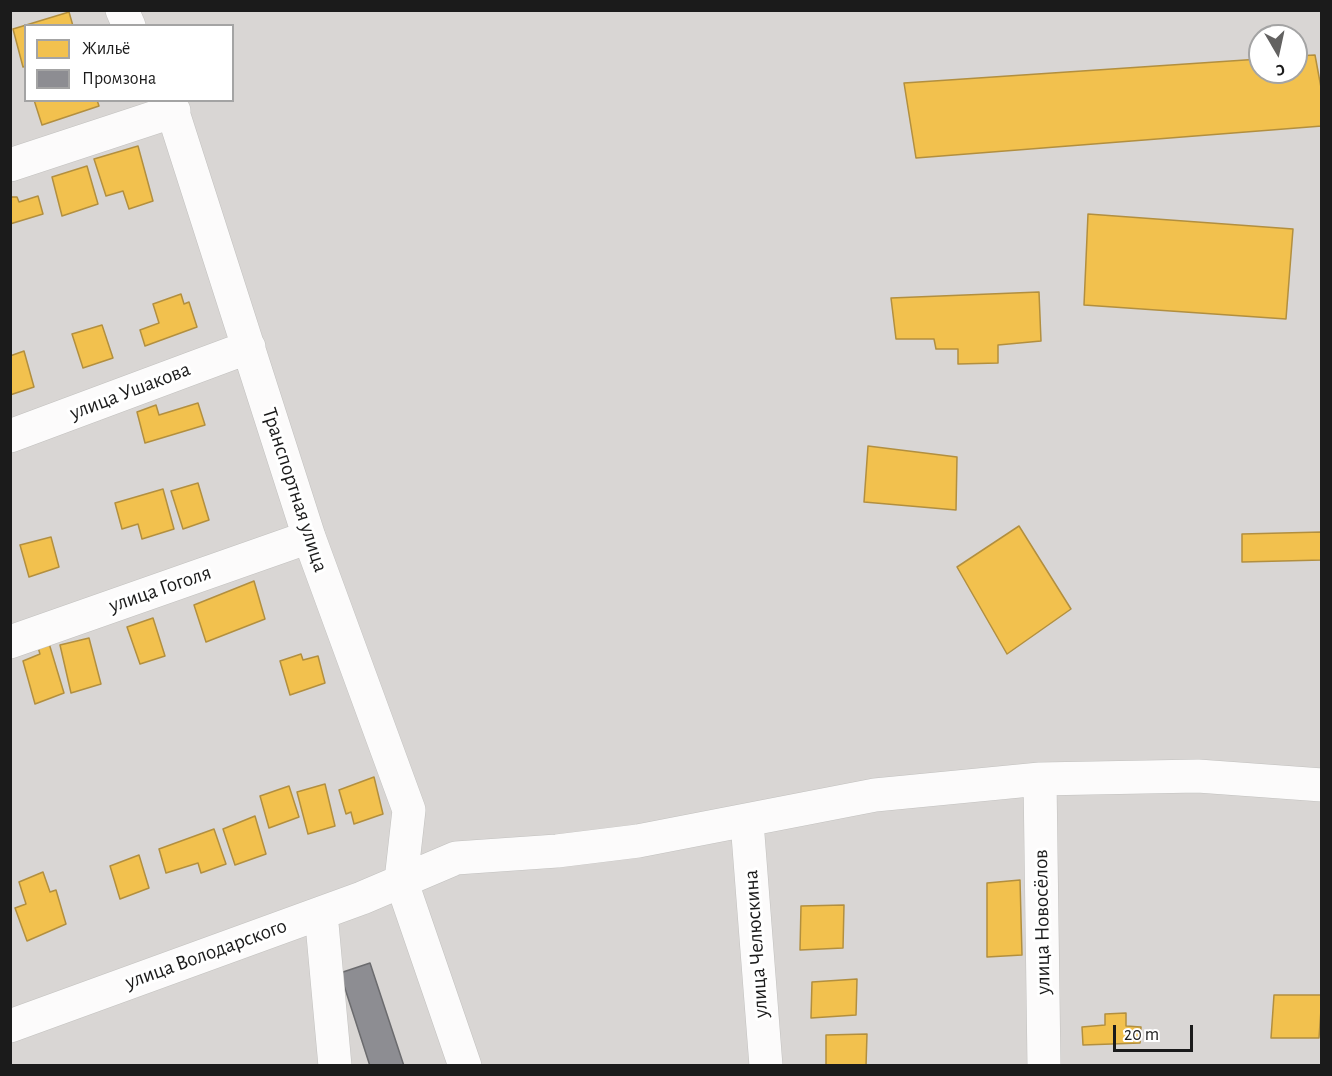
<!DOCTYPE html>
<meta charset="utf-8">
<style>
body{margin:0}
#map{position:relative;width:1332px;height:1076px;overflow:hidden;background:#eae6e2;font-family:"Alegreya Sans",sans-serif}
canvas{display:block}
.frame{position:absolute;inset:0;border:12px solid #1b1b1b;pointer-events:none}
.legend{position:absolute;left:24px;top:24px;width:210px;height:78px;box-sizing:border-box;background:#fff;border:2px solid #a4a4a4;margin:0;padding:8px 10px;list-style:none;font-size:18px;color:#1b1b1b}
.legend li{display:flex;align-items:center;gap:12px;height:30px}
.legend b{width:30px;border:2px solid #a4a4a4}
.north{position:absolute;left:1248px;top:24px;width:60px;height:60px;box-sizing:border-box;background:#fff;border:2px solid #a4a4a4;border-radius:50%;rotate:171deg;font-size:16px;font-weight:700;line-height:24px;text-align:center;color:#1b1b1b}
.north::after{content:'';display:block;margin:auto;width:21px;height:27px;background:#636261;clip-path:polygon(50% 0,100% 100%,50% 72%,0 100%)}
.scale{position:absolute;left:1113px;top:1025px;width:80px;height:27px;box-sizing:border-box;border:3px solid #1b1b1b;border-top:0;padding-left:8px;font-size:18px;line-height:21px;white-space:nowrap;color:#1b1b1b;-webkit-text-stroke:4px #fff;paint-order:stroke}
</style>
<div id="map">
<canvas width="1332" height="1076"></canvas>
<div class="frame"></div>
<ul class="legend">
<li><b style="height:16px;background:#f2c14e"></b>Жильё</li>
<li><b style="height:16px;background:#8d8d92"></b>Промзона</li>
</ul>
<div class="north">С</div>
<div class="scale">20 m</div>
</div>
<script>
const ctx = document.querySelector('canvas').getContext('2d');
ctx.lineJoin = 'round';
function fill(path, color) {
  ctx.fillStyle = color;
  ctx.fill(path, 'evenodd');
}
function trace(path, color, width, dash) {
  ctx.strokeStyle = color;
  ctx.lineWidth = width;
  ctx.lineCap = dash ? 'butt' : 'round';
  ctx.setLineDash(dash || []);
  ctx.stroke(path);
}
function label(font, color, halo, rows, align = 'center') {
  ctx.font = font + ' "Alegreya Sans",sans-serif';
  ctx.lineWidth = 6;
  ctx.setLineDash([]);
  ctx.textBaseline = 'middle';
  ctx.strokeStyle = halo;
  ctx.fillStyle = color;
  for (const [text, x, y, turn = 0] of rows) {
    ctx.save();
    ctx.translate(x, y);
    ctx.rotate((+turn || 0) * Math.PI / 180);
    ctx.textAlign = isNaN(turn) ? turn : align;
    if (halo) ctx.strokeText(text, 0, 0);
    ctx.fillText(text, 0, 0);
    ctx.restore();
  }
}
fill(new Path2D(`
 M11,11h1310v1054h-1310zM26,26h206v74h-206zM1260,36h36v36h-36z`), '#d9d6d4');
const homes = new Path2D(`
 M69,12l4,14h-47v40l-3,1 -10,-38z
 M1315,55l7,38v33l-406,32 -12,-75 356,-24v13h36v-16z
 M34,100h63l2,6 -57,19z
 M138,146l15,55 -24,8 -6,-18 -17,5 -12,-37z
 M87,166l11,38 -36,12 -10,-39z
 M38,196l5,18 -33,10v-27h7l2,5z
 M1088,214l205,15 -7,90 -202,-14z
 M1039,292l2,49 -43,4v18l-40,1v-15h-22l-2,-10h-38l-5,-41z
 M181,294l3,10 5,-2 8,25 -52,19 -5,-16 19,-7 -6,-19z
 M102,325l11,33 -30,10 -11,-34z
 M24,351l10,36 -24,8v-39z
 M198,403l7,22 -60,18 -8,-31 19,-7 3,10z
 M868,446l89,11 -1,53 -92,-8z
 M198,483l11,37 -26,9 -12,-38z
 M163,489l11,40 -32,10 -4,-15 -16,5 -7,-26z
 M1019,526l52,83 -64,45 -50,-87z
 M1322,532v28l-80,2v-28z
 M51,537l8,30 -30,10 -9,-32z
 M254,581l11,38 -59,23 -12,-37z
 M153,618l12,38 -25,8 -13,-37z
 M89,638l12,46 -30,9 -11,-48z
 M48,640l16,53 -29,11 -12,-43 17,-7 -3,-10z
 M301,654l2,6 15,-4 7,27 -35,12 -10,-34z
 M374,777l9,37 -29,10 -3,-12 -5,2 -7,-24z
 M325,784l10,42 -27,8 -11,-42z
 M289,786l10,31 -30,11 -9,-32z
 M255,816l11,38 -31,11 -12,-36z
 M214,829l12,35 -25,9 -3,-10 -32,10 -7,-24z
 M139,855l10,33 -29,11 -10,-33z
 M43,872l7,20 6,-2 10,34 -39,17 -12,-33 11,-4 -7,-22z
 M1020,880l2,75 -35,2v-74z
 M844,905l-1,43 -43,2 1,-44z
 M857,979l-1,36 -45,3 1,-36z
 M1274,995h48l-3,43h-48z
 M1126,1013v13l15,1 -1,16 -57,2 -1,-18 23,-2v-11z
 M867,1034l-1,32h-40v-31z`);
fill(homes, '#f2c14e');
trace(homes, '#b28f3f', 1.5);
const industry = new Path2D(`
 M370,963l34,103h-34l-30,-93z`);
fill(industry, '#8d8d92');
trace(industry, '#6b6b6e', 1.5);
const minor = new Path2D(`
 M122,10l7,16
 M169,100l140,437 100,273 -8,70 64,186
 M10,165l164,-54
 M10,436l239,-89
 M10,642l299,-105
 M1040,779l4,287
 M747,822l19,244
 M321,913l14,153
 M10,1026l352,-128 94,-40 101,-7 81,-10 237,-46 165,-16 158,-3 124,9`);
trace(minor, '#c2c1bf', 34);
trace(minor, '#fcfbfb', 33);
label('21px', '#1b1b1b', '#fff', [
 ["улица Ушакова",130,391,-21],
 ["Транспортная улица",295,490,72],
 ["улица Гоголя",160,589,-19],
 ["улица Новосёлов",1042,922,-91],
 ["улица Челюскина",756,944,-94],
 ["улица Володарского",206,954,-20]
]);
</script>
